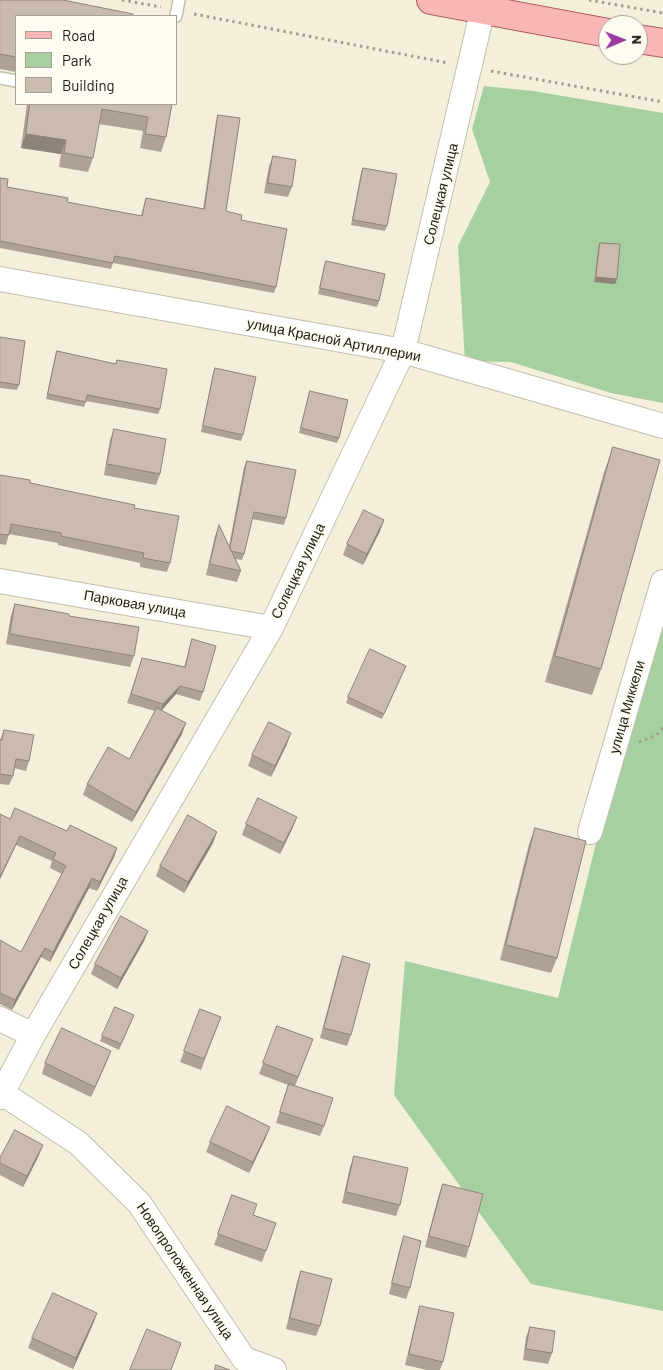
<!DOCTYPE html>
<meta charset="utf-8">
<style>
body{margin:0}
#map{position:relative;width:663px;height:1370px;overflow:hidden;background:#f3efdb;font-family:Barlow,sans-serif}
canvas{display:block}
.legend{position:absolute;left:15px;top:15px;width:162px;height:90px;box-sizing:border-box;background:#fefcf0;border:1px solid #a4a298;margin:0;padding:6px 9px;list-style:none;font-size:15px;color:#1d1b14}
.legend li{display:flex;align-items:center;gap:10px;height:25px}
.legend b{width:25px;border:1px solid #a4a298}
.north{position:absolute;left:598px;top:15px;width:50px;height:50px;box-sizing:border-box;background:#fefcf0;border:1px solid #a4a298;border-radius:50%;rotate:89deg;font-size:14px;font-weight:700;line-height:20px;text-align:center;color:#1d1b14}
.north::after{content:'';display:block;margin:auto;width:18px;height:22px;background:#9b3aa2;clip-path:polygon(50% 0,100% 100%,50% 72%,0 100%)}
</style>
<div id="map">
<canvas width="663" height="1370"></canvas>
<ul class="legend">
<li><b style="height:6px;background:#fab5b6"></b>Road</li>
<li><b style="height:14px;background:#a6d09f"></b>Park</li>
<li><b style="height:14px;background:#cbbbac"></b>Building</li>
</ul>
<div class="north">N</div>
</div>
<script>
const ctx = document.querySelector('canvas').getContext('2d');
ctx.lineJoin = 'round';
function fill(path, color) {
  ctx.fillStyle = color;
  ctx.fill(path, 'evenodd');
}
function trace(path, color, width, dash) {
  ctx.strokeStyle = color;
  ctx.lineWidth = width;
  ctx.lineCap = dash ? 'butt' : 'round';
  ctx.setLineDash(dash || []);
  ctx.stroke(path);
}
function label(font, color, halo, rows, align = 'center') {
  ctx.font = font + ' Barlow,sans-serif';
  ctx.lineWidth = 4.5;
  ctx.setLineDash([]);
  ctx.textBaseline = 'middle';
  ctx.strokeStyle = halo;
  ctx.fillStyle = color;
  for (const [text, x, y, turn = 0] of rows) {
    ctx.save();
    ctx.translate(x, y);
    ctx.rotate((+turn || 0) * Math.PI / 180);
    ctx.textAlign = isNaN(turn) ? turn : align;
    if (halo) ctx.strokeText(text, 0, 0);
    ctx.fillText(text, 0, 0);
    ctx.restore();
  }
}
fill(new Path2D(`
 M484,86l49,5 130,22v290l-52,-10 -100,-31 -46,-1 -7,-115 32,-64 -18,-53z
 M663,612v699l-132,-27 -137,-189 11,-134 153,37 40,-163z`), '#a6d09f');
const lane = new Path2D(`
 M176,16l3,-16
 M0,78l16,3`);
const street = new Path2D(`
 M0,279l403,72 260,75
 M0,581l271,47
 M590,832l73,-250
 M0,1019l33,16
 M2,1093l76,50 61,60 105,156 30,11
 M0,1097l33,-62 238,-407 132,-277 82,-351`);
const primary = new Path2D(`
 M431,0l177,33
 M638,39l25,4`);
trace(lane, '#c2bfab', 14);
trace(street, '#c2bfab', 26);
trace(primary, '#aa5f5d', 30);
trace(new Path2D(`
 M122,0l39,7
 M589,0l74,13
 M194,14l254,49
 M491,71l172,31
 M639,742l18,-7 6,-8`), '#a29f90', 3, [2.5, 4]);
trace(lane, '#fff', 11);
trace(street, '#fff', 24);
trace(primary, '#fab5b6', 28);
fill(new Path2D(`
 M0,0l16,16v56l-16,-3z
 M27,104h145l-6,33 -5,15 -21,-4 3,-17 -44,-7 -6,34 -5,14 -29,-5 2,-13 -40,-6z
 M218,115l8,96 15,9 35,67 -2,6 -161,-30 -2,6 -111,-21v-70l7,9 60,15 74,14 3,-12 2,-6 57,11 13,-88z
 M273,156l19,31 -4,10 -24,-4 5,-27z
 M363,168l24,58 -2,5 -34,-6 10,-52z
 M600,243l17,36 -2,5 -21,-2 4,-34z
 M326,261l53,40 -2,6 -59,-13 6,-27z
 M0,337l19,48 -2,5 -17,-2z
 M57,351l58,13 2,-4 43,49 -2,5 -72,-13 -2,6 -38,-8 9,-42z
 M215,368l28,67 -2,6 -40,-9 12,-58z
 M310,391l29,47 -2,5 -38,-10z
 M114,429l46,45 -4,11 -52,-10 6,-35z
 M613,447l-12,222 -9,26 -47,-13 59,-210z
 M247,461l39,57 -2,7 -32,-6 -8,35 -2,6 -7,-1 6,12 -4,11 -31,-7 9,-39 4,-11 10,21 15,-79z
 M0,475l134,33 36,55 -3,9 -27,-5v-4l-82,-18v-2l-49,-9 -3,11 -6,-1z
 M384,520l-4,11 -17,34 -20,-10 4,-11z
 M15,604l54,12 65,40 -4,11 -124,-23 5,-29z
 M192,639l11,53 -3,9 -24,-7 -14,16 20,24 -50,88 -49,-27 4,-11 42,-25 26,-48 -28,-8 15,-45 42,9z
 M406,666l-24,53 -36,-16 2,-6z
 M4,730l25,31 -3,10 -12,-3 -1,8 -4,9 -9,-1v-44z
 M287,744l-16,33 -23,-11 4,-11z
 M0,814l10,5 57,12 50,17 -3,9 -17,34 -8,-3 -39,74 -9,-5 -29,53 -12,-6v-64l21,12 41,-78 -12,-6 2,-7 -36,-16 -16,34z
 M246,824l47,3 -13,27 -38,-19z
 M535,828l22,130 -6,15 -51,-13 29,-116z
 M213,843l-29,50 -28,-17 4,-10z
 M148,931l-4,10 -27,48 -26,-15 4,-10z
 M343,956l8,79 -4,11 -27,-8 19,-71z
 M200,1009l21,8 -20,53 -21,-8z
 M132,1020l-13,30 -19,-9 2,-5z
 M277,1026l36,13 -18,47 29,40 -4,10 -44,-13 12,-38 -29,-11z
 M111,1051l-4,10 -16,36 -49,-23 3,-11z
 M266,1137l-17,36 -43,-21 4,-10z
 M39,1155l-16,32 -23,-12v-17z
 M354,1156l46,49 -4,11 -54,-13 8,-36z
 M443,1184l26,63 -3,11 -41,-11 14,-53z
 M232,1195l21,20 23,8 -14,39 -48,-17z
 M404,1236l6,52 -4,11 -17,-5 11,-47z
 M301,1271l19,55 -4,10 -30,-7 11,-47z
 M420,1306l23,56 -3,8h-13l-22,-5 12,-49z
 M97,1313l-4,11 -20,45 -45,-21 4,-10z
 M530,1327l22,26 -4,11 -25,-4 3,-23z`), '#afa194');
fill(new Path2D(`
 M26,134l40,6 -5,14 -40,-6z
 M596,277l21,2 -2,5 -21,-2z
 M384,520l-4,11 -17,34 4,-11z
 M180,686l-4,8 -16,18 3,-8z
 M186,723l-4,11 -50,88 4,-10z
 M291,733l-4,11 -16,33 4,-11z
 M297,817l-4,10 -13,27 4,-11z
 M217,832l-4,11 -29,50 4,-11z
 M20,836l-4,9 -16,34v-2z
 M117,848l-3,9 -17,34 3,-9z
 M92,878l-3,10 -39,74 3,-10z
 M148,931l-4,10 -27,48 4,-11z
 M45,948l-4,9 -29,53 3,-10z
 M111,1051l-4,10 -16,36 4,-10z
 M270,1127l-4,10 -17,36 4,-11z
 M43,1145l-4,10 -16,32 4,-11z
 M97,1313l-4,11 -20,45 3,-11z`), '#8e8378');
const building = new Path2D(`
 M0,0h63l70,14v2h-117v41l-16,-3z
 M30,104h142l-6,33 -21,-3 3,-17 -46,-8 -9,49 -29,-5 2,-13 -40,-6z
 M218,115l22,3 -14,93 16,4 -1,5 46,9 -11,58 -161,-31 -2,7 -113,-22v-63l8,1 -1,8 61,11 -1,4 75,14 4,-18 58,11z
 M273,156l23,4 -4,27 -24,-4z
 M363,168l34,6 -10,52 -34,-6z
 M600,243l20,1 -3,35 -21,-2z
 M326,261l59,13 -6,27 -59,-13z
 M0,337l25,4 -6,44 -19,-3z
 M57,351l59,13 1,-4 50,9 -7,40 -73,-14 -1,7 -38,-8z
 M215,368l41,9 -13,58 -40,-9z
 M310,391l38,9 -9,38 -38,-10z
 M114,429l52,10 -6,35 -53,-10z
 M613,447l47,13 -59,209 -46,-13z
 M247,461l49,9 -10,48 -32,-6 -10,42 -13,-3 -1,-3z
 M0,475l30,5v3l105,22 -1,3 45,8 -9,47 -27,-5 1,-5 -83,-17v-3l-50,-9 -2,11 -9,-1z
 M364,510l20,10 -17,34 -20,-10z
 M219,525l22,46 -31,-7z
 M15,604l54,10v2l70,11 -5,29 -124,-22z
 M192,639l24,7 -13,46 -23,-6 -17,18 -32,-10 11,-36 43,9z
 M370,649l36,17 -22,48 -36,-17z
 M157,708l29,15 -50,89 -49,-28 21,-37 21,12z
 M269,722l22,11 -16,33 -23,-11z
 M4,730l30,5 -5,26 -13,-2 -3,17 -13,-2v-34h2z
 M258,798l39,19 -13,26 -38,-19z
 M15,808l52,23 3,-6 47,23 -17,34 -8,-4 -39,74 -8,-4 -30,52 -15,-7v-53l21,12 45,-86 -13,-7 3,-6 -36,-17 -20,41v-63l10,5z
 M188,815l29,17 -29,50 -28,-16z
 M535,828l51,13 -29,117 -51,-13z
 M121,916l27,15 -27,47 -26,-14z
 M343,956l27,8 -19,71 -27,-7z
 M115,1007l19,8 -13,29 -19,-8z
 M200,1009l21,8 -17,42 -20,-8z
 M277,1026l36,13 -15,38 -35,-14z
 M62,1028l49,23 -16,36 -50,-24z
 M289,1084l44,14 -9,28 -44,-14z
 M227,1106l43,21 -17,35 -43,-20z
 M15,1130l28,15 -16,31 -27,-13v-5z
 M354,1156l54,12 -8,37 -54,-13z
 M443,1184l40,10 -14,53 -40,-11z
 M232,1195l25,9 -4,11 23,8 -10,28 -48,-17z
 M404,1236l17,5 -11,47 -18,-5z
 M301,1271l31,8 -12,47 -30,-8z
 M53,1293l44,20 -21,45 -44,-20z
 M420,1306l34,7 -11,49 -34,-8z
 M530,1327l25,4 -3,22 -26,-4z
 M147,1329l34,14 -10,27h-41z
 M216,1365l14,5h-15z`);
fill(building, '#cbbbac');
trace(building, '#8e8378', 1);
label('14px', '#1d1b14', '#fefcf0', [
 ["Солецкая улица",441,194,-76],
 ["улица Красной Артиллерии",334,340,11],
 ["Солецкая улица",298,571,-64],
 ["Парковая улица",135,604,10],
 ["улица Миккели",627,707,-74],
 ["Солецкая улица",98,923,-60],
 ["Новопроложенная улица",185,1271,56]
]);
</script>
